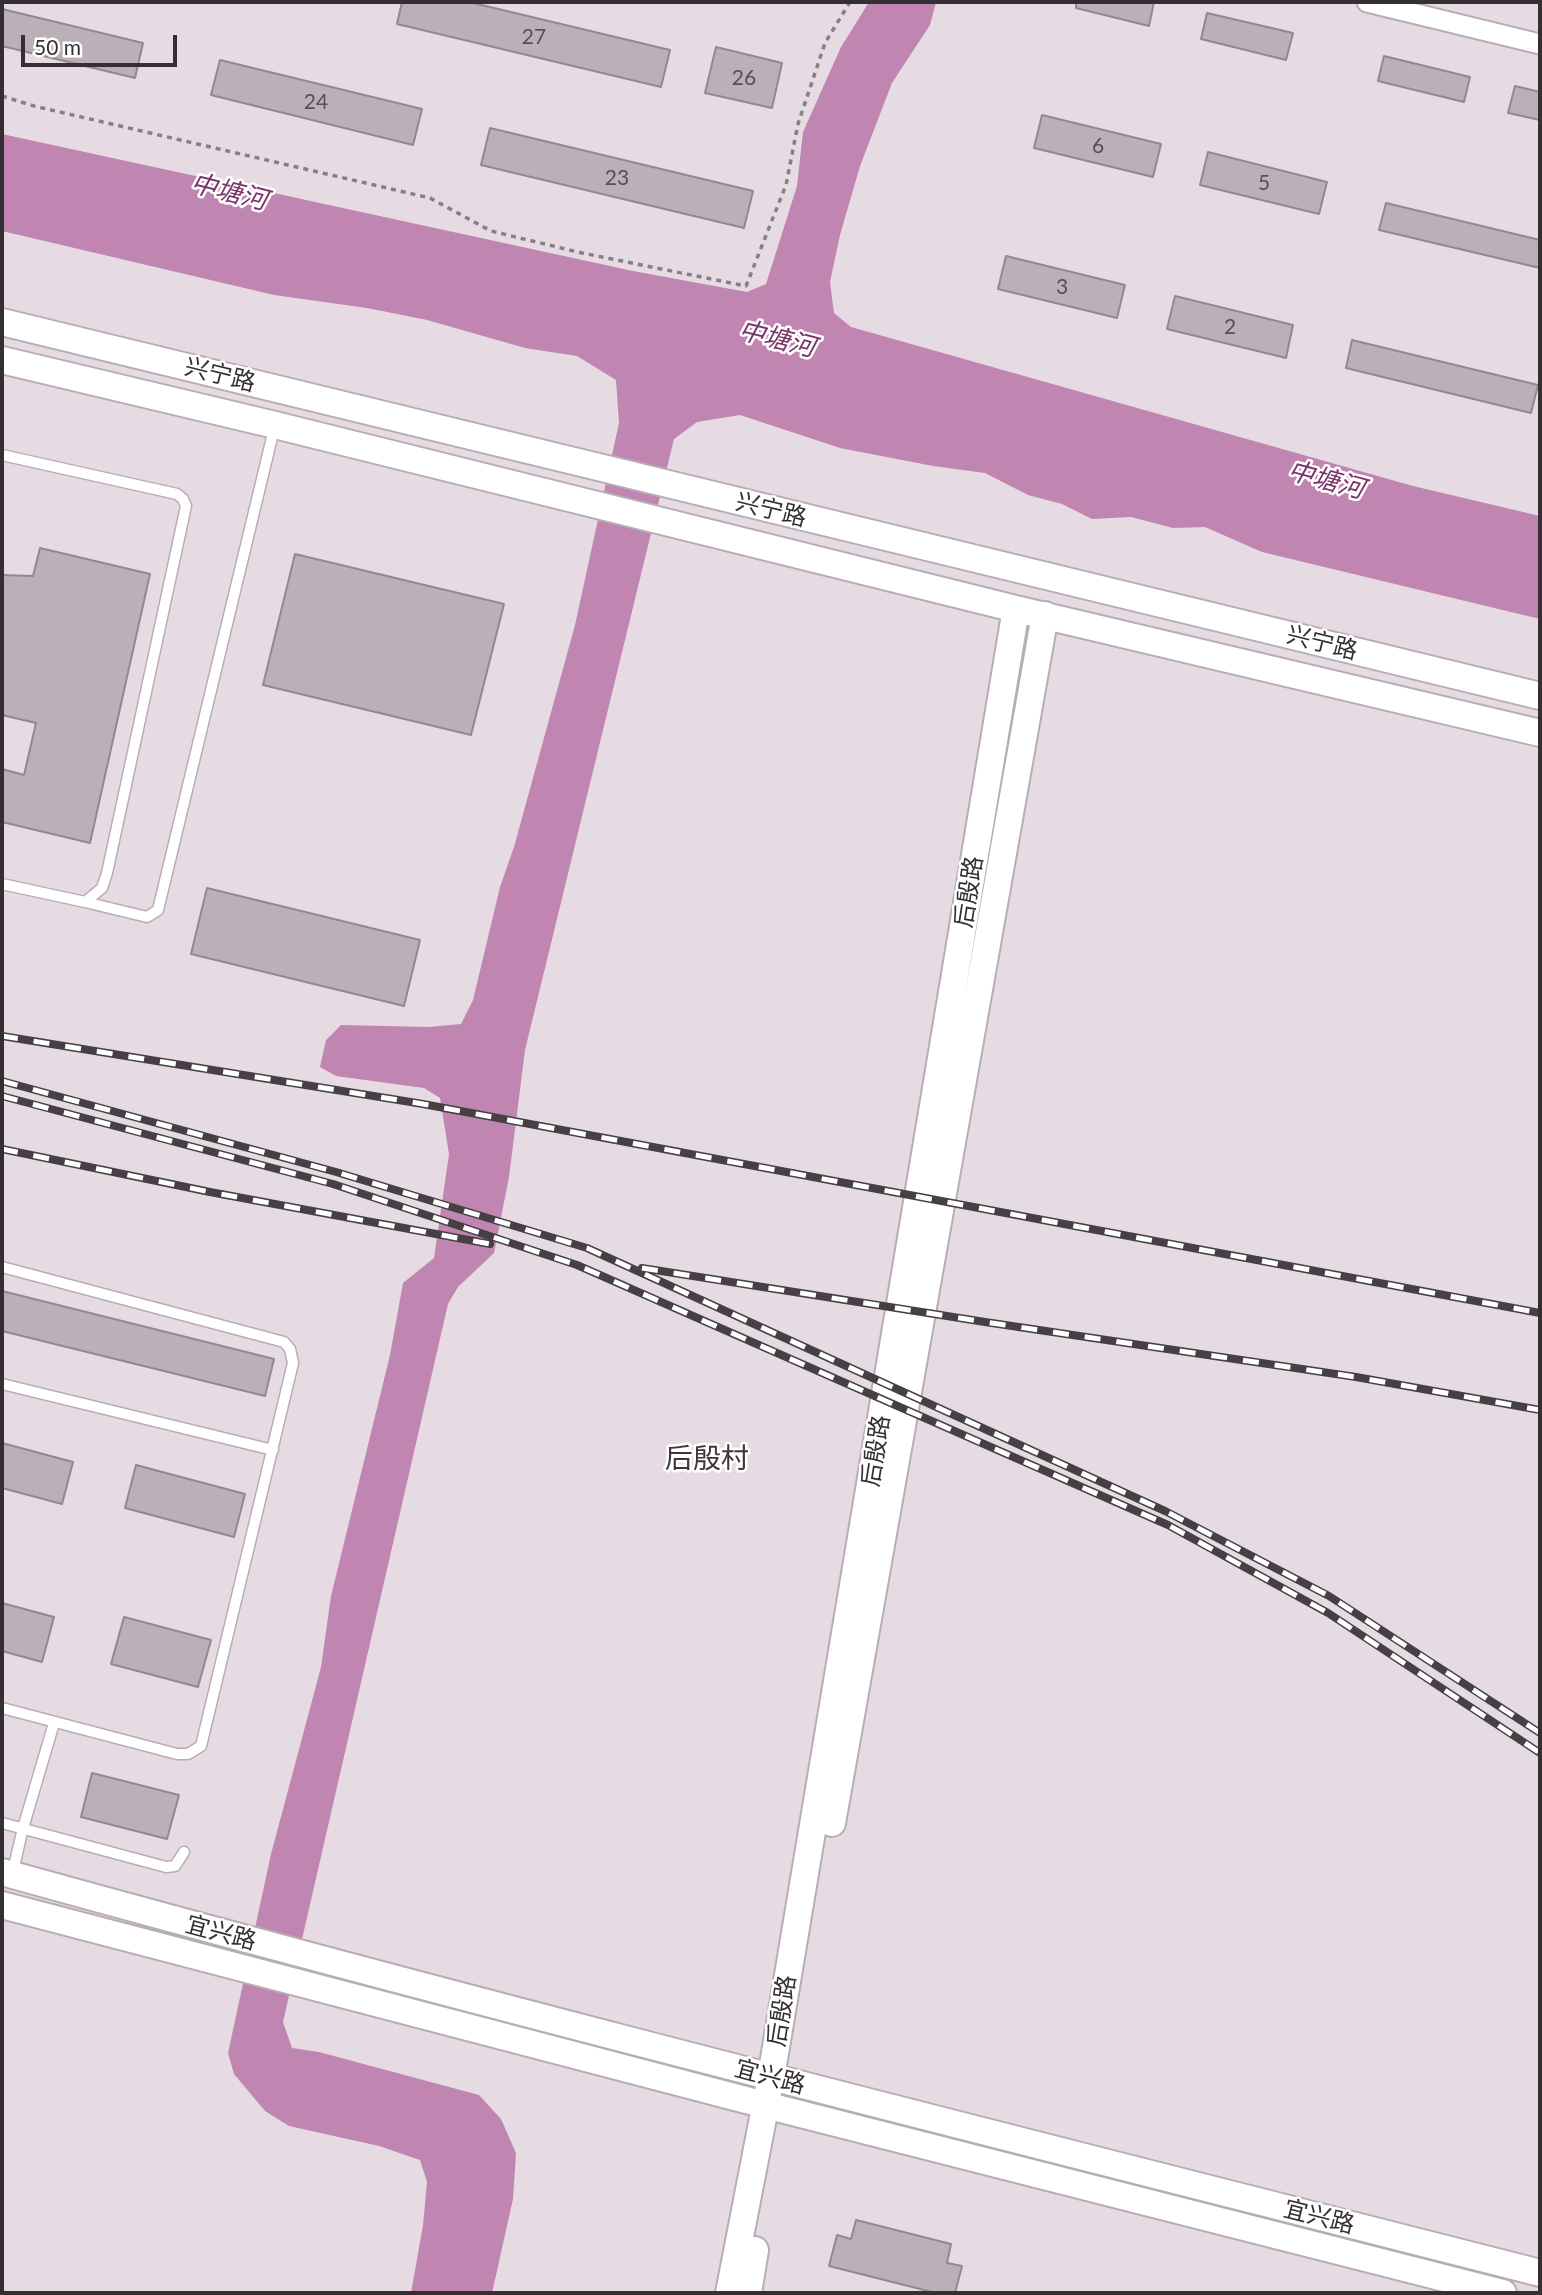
<!DOCTYPE html>
<meta charset="utf-8">
<style>
body{margin:0}
#map{position:relative;width:1542px;height:2295px;overflow:hidden;background:#e7dbe3;font-family:Lato,sans-serif}
canvas{display:block}
.frame{position:absolute;inset:0;border:4px solid #342f33;pointer-events:none}
.scale{position:absolute;left:21px;top:35px;width:156px;height:32px;box-sizing:border-box;border:4px solid #342f33;border-top:0;padding-left:9px;font-size:21px;line-height:24px;white-space:nowrap;color:#342f33;-webkit-text-stroke:5px #fff;paint-order:stroke}
</style>
<div id="map">
<canvas width="1542" height="2295"></canvas>
<div class="frame"></div>
<div class="scale">50 m</div>
</div>
<script>
const ctx = document.querySelector('canvas').getContext('2d');
ctx.lineJoin = 'round';
function fill(path, color) {
  ctx.fillStyle = color;
  ctx.fill(path, 'evenodd');
}
function trace(path, color, width, dash) {
  ctx.strokeStyle = color;
  ctx.lineWidth = width;
  ctx.lineCap = dash ? 'butt' : 'round';
  ctx.setLineDash(dash || []);
  ctx.stroke(path);
}
function label(font, color, halo, rows, align = 'center') {
  ctx.font = font + ' Lato,"Noto Sans SC",sans-serif';
  ctx.lineWidth = 5;
  ctx.setLineDash([]);
  ctx.textBaseline = 'middle';
  ctx.strokeStyle = halo;
  ctx.fillStyle = color;
  for (const [text, x, y, turn = 0] of rows) {
    ctx.save();
    ctx.translate(x, y);
    ctx.rotate((+turn || 0) * Math.PI / 180);
    ctx.textAlign = isNaN(turn) ? turn : align;
    if (halo) ctx.strokeText(text, 0, 0);
    ctx.fillText(text, 0, 0);
    ctx.restore();
  }
}
fill(new Path2D(`
 M869,2h67l-6,23 -38,58 -32,83 -20,69 -10,47 4,31 17,14 562,159 127,30v103l-278,-67 -57,-25 -32,1 -42,-11 -39,2 -30,-15 -34,-9 -43,-22 -52,-7 -93,-18 -100,-33 -43,7 -23,17 -149,611 -16,127 -15,76 -36,34 -10,17 -165,718 9,26 27,4 160,43 22,24 15,34 -3,46 -21,94h-81l12,-68 4,-43 -7,-22 -41,-14 -90,-20 -24,-15 -31,-37 -6,-21 43,-199 50,-187 10,-71 59,-241 13,-72 31,-25 15,-104 -9,-56 -16,-10 -88,-12 -16,-9 6,-27 15,-15 88,2 32,-3 12,-24 27,-113 14,-40 61,-222 44,-202 -3,-43 -39,-24 -52,-8 -98,-28 -60,-12 -93,-13 -272,-64v-97l631,137 114,21 19,-8 31,-98 6,-54 38,-85z`), '#c085b1');
const building = new Path2D(`
 M402,2h67l201,48 -9,37 -264,-63z
 M1076,2h78l-5,24 -73,-18z
 M2,9l141,34 -8,35 -133,-32z
 M1207,13l86,20 -7,27 -85,-21z
 M716,47l66,16 -10,45 -67,-15z
 M1384,56l86,21 -6,25 -86,-21z
 M220,60l202,49 -9,36 -202,-50z
 M1515,86l25,6v28l-32,-7z
 M1042,115l119,29 -8,33 -119,-29z
 M490,128l263,63 -9,37 -263,-63z
 M1208,152l119,30 -8,32 -119,-29z
 M1386,203l154,37v28l-161,-38z
 M1006,256l119,29 -8,33 -119,-29z
 M1175,296l118,29 -7,33 -119,-29z
 M1352,340l186,45 -7,28 -185,-45z
 M40,548l110,26 -60,269 -88,-21v-53l22,6 12,-52 -34,-8v-140l31,1z
 M295,554l209,50 -33,131 -208,-50z
 M207,888l213,52 -16,66 -213,-52z
 M2,1291l272,68 -9,37 -263,-65z
 M2,1443l71,19 -11,42 -60,-16z
 M136,1465l109,29 -11,43 -109,-29z
 M2,1603l52,14 -12,45 -40,-11z
 M124,1617l87,23 -13,47 -87,-23z
 M92,1773l87,22 -12,44 -86,-22z
 M856,2220l95,24 -4,19 15,3 -7,27h-19l-107,-27 8,-31 14,4z`);
fill(building, '#bcb0b8');
trace(building, '#93888f', 2);
const lane = new Path2D(`
 M2,455l175,39 6,5 3,7 -79,367 -5,15 -17,14 -83,-18
 M85,902l62,15 11,-7 117,-485
 M2,1267l282,75 6,7 3,14 -92,383 -13,8h-11l-175,-46
 M2,1384l271,66
 M2,1823l164,44 9,-1 9,-14
 M12,1875l11,-47 31,-105`);
const street = new Path2D(`
 M1367,2l173,42`);
const secondary = new Path2D(`
 M2,322l1538,374
 M2,360l273,65 741,184 524,124
 M832,1823l213,-1208
 M2,1872c511,142 1025,270 1538,401
 M2,1905l763,200 738,188
 M729,2293l42,-216 245,-1468
 M748,2293l7,-43`);
trace(lane, '#b8adb5', 13);
trace(street, '#b8adb5', 23);
trace(secondary, '#b8adb5', 30);
trace(new Path2D(`
 M2,96l32,10 396,92 61,33 91,22 164,33 40,-101 12,-61 27,-81 25,-41`), '#877f84', 3.5, [5, 5]);
trace(lane, '#fff', 10);
trace(street, '#fff', 19);
trace(secondary, '#fff', 26);
const rail = new Path2D(`
 M2,1036l421,68 1117,209
 M2,1081l334,91 251,76 578,263 164,85 211,137
 M2,1096l331,88 244,81 591,260 160,88 212,140
 M2,1149l208,43 280,52
 M642,1268l343,54 371,55 184,33`);
trace(rail, '#464045', 8);
trace(rail, '#fff', 5, [16]);
label('21px', '#564f54', null, [
 ["27",534,37],
 ["26",744,78],
 ["24",316,102],
 ["6",1098,146],
 ["23",617,178],
 ["5",1264,183],
 ["3",1062,287],
 ["2",1230,327]
]);
label('24px', '#342f33', '#fff', [
 ["兴宁路",220,375,14],
 ["兴宁路",771,510,14],
 ["兴宁路",1322,643,14],
 ["后殷路",969,892,-81],
 ["后殷路",876,1451,-81],
 ["宜兴路",221,1933,15],
 ["后殷路",782,2011,-81],
 ["宜兴路",770,2077,15],
 ["宜兴路",1319,2217,14]
]);
label('italic 26px', '#79326a', '#fff', [
 ["中塘河",229,192,14],
 ["中塘河",777,339,14],
 ["中塘河",1326,480,15]
]);
label('28px', '#3f353c', '#fff', [
 ["后殷村",707,1459]
]);
</script>
